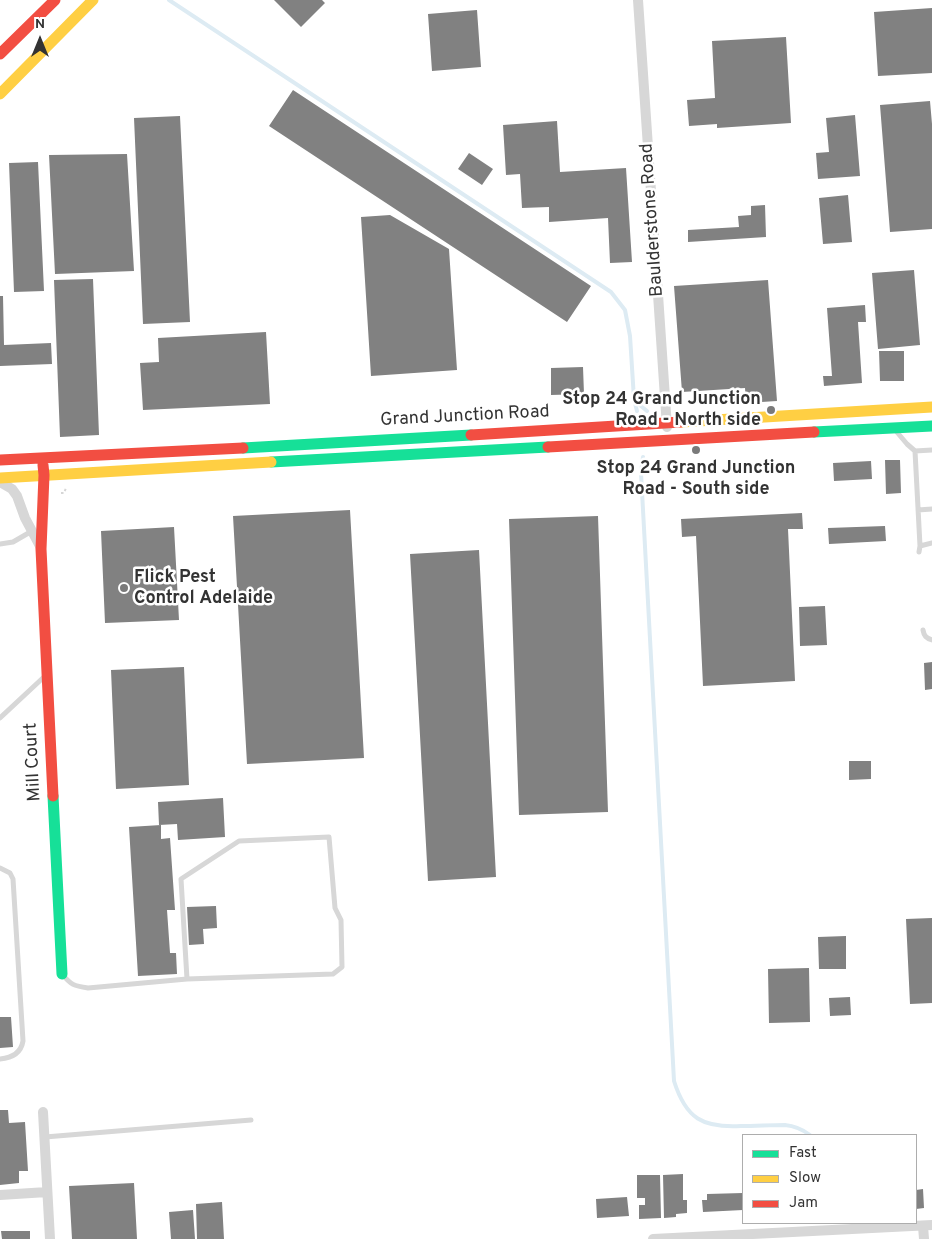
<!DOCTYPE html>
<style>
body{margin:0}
#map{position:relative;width:932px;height:1239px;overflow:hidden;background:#fff;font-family:Overpass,sans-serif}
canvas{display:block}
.legend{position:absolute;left:742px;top:1134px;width:175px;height:90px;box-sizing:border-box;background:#fff;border:1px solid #adadad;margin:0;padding:6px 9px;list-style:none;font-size:15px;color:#333}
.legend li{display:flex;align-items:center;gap:10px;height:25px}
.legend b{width:25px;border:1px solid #adadad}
.north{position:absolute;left:15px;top:15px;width:50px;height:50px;-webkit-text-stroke:4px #fff;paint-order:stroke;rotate:0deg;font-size:14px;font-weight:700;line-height:20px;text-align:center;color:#333}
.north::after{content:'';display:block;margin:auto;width:18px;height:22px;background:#333;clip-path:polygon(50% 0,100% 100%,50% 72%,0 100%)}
</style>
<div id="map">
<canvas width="932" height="1239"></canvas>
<ul class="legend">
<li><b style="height:6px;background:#16e098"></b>Fast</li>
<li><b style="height:6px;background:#ffcf43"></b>Slow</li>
<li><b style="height:6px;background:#f24e42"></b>Jam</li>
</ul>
<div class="north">N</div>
</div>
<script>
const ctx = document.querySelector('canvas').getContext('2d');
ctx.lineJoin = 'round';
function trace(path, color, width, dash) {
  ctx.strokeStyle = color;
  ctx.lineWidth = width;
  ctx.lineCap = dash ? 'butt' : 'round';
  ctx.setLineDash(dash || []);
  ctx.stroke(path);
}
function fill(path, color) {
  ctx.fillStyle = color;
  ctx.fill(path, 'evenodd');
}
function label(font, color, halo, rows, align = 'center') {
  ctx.font = font + ' Overpass,sans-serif';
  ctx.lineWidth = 5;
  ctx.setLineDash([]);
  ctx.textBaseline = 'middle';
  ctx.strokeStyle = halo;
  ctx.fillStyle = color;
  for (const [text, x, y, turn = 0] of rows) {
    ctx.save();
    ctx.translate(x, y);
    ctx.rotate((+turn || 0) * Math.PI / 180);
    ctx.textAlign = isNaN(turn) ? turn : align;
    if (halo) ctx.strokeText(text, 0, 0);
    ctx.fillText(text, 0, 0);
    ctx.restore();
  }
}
trace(new Path2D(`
 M169,0l442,292 14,18 5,26 4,63 3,12
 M635,401l12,10
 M643,457l-2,16 33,608c12,38 29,47 67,45 15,0 29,-1 44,-1 10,1 17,4 25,10`), '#ddebf3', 4);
fill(new Path2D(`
 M274,0h48l3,3 -24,24z
 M932,8v65l-54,3 -4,-64z
 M477,10l4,57 -49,4 -4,-57z
 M786,37l5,86 -74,5v-4l-28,2 -2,-26 28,-2 -3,-57z
 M293,90l298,196 -24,36 -298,-196z
 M930,101l2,23v105l-42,3 -10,-127z
 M855,115l5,61 -42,3 -2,-26 13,-1 -3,-34z
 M180,116l10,206 -47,2 -9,-206z
 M557,121l3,51 66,-4 6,94 -22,1 -2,-45 -59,4v-15l-27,1 -2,-34 -14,1 -3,-50z
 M469,153l24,16 -11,16 -24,-16z
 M127,154l7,117 -79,3 -6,-119z
 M38,162l6,129 -30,1 -5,-129z
 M848,195l4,47 -29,2 -4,-46z
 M765,205l1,32 -78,5v-12l51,-3 -1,-11 13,-1v-9z
 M390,215l59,34 8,121 -86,6 -10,-159z
 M914,270l6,75 -42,4 -6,-76z
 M93,279l6,156 -39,2 -6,-157z
 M768,280l9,121 -31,2 -1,-15 -63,4 -8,-106z
 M0,296h3l1,49 47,-2 1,21 -52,2z
 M865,305l1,17h-8l4,61 -38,3 -1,-10h9l-5,-68z
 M266,332l4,72 -127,6 -3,-47 19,-1 -1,-24z
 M879,351h25v30h-24z
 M583,367l1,27 -33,1v-27z
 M885,460h15l1,33 -15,1z
 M871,461l1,18 -38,2 -1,-18z
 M350,510l14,248 -117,6 -14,-248z
 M802,513l1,16h-15l7,152 -92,5 -7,-150 -14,1 -1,-18z
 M598,516l10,296 -89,3 -10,-296z
 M885,526l1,15 -57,3 -1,-16z
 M174,527l5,93 -74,3 -4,-92z
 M479,550l17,327 -68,4 -18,-327z
 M825,606l2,39 -27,1 -1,-39z
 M932,662v27l-7,1 -1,-27z
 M184,667l5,118 -73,4 -5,-119z
 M849,761h22v18l-22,1z
 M223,798l2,39 -47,3 -1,-16 -18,1 -1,-23z
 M161,825v14l9,-1 5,72h-8l3,43h6l1,21 -39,2 -9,-149z
 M216,906l1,22 -14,1 1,15 -15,1 -2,-38z
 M932,918v85l-22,1 -4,-85z
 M846,936v33h-27l-1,-32z
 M809,968l1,54 -41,1 -1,-54z
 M850,997l1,18 -21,1 -1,-18z
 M0,1017h11l2,30 -13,1z
 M0,1110h8l1,13 16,-1 3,49h-9v12l-19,2z
 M683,1174v26h4v13l-11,1v3l-12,1 -1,-43z
 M637,1175h23l1,43 -22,1v-14h6v-7h-8z
 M134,1183l3,56h-65l-3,-53z
 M923,1189l1,19 -8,1v-19z
 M743,1193v17l-40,2 -1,-12h5v-6z
 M627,1197l2,19 -32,2 -1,-19z
 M222,1202l2,37h-27l-1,-35z
 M193,1210l2,29h-24l-2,-27z
 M1,1231h29v8h-28z`), '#818181');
trace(new Path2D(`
 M61,493h3l2,-5`), '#d6d6d6', 2, [2.5, 2.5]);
trace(new Path2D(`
 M896,431l11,13 8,7 17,-1
 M915,451l5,95
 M918,510l14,-1
 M0,544l13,-2 19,-11
 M919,552l1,-6 12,-3
 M923,630c1,6 3,8 9,10
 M0,718l45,-42
 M0,868l10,5 3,6 10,162c-2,12 -12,17 -23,18
 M62,974c9,11 12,12 26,14l99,-9 146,-5 9,-7 -1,-47 -6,-12 -6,-71 -90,4 -58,38 6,100
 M45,1137l206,-17`), '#d7d7d7', 5);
trace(new Path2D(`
 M638,0l29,427
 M0,482l12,7 5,7 8,22 16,30
 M43,1112l7,127
 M0,1195l47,-3
 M923,1226l1,13
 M653,1239l279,-14`), '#d7d7d7', 10);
trace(new Path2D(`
 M814,432l118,-6
 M243,448l228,-13
 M271,462l277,-15
 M53,796l9,178`), '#16e098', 11);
trace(new Path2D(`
 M0,94l93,-94
 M681,422l251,-15
 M0,478l271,-16`), '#ffcf43', 11);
trace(new Path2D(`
 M0,54l55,-54
 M471,435l210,-13
 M548,447l266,-15
 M0,460l243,-12
 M43,465l1,10 -3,74 12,247`), '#f24e42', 11);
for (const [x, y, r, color] of [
 [771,410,5,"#7a7a7a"],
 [696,450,5,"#7a7a7a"],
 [124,588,5,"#7a7a7a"]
]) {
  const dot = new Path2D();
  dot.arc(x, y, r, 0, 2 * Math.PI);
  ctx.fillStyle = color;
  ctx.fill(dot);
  trace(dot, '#fff', 2);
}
label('18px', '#333', '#fff', [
 ["Baulderstone Road",653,220,-94],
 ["Grand Junction Road",465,417,-3],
 ["Mill Court",34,762,-93]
]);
label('bold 18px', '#333', '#fff', [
 ["Stop 24 Grand Junction",761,400],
 ["Road - North side",761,421],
 ["Stop 24 Grand Junction",696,469,"center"],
 ["Road - South side",696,490,"center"],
 ["Flick Pest",134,578,"left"],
 ["Control Adelaide",134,599,"left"]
], 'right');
</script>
